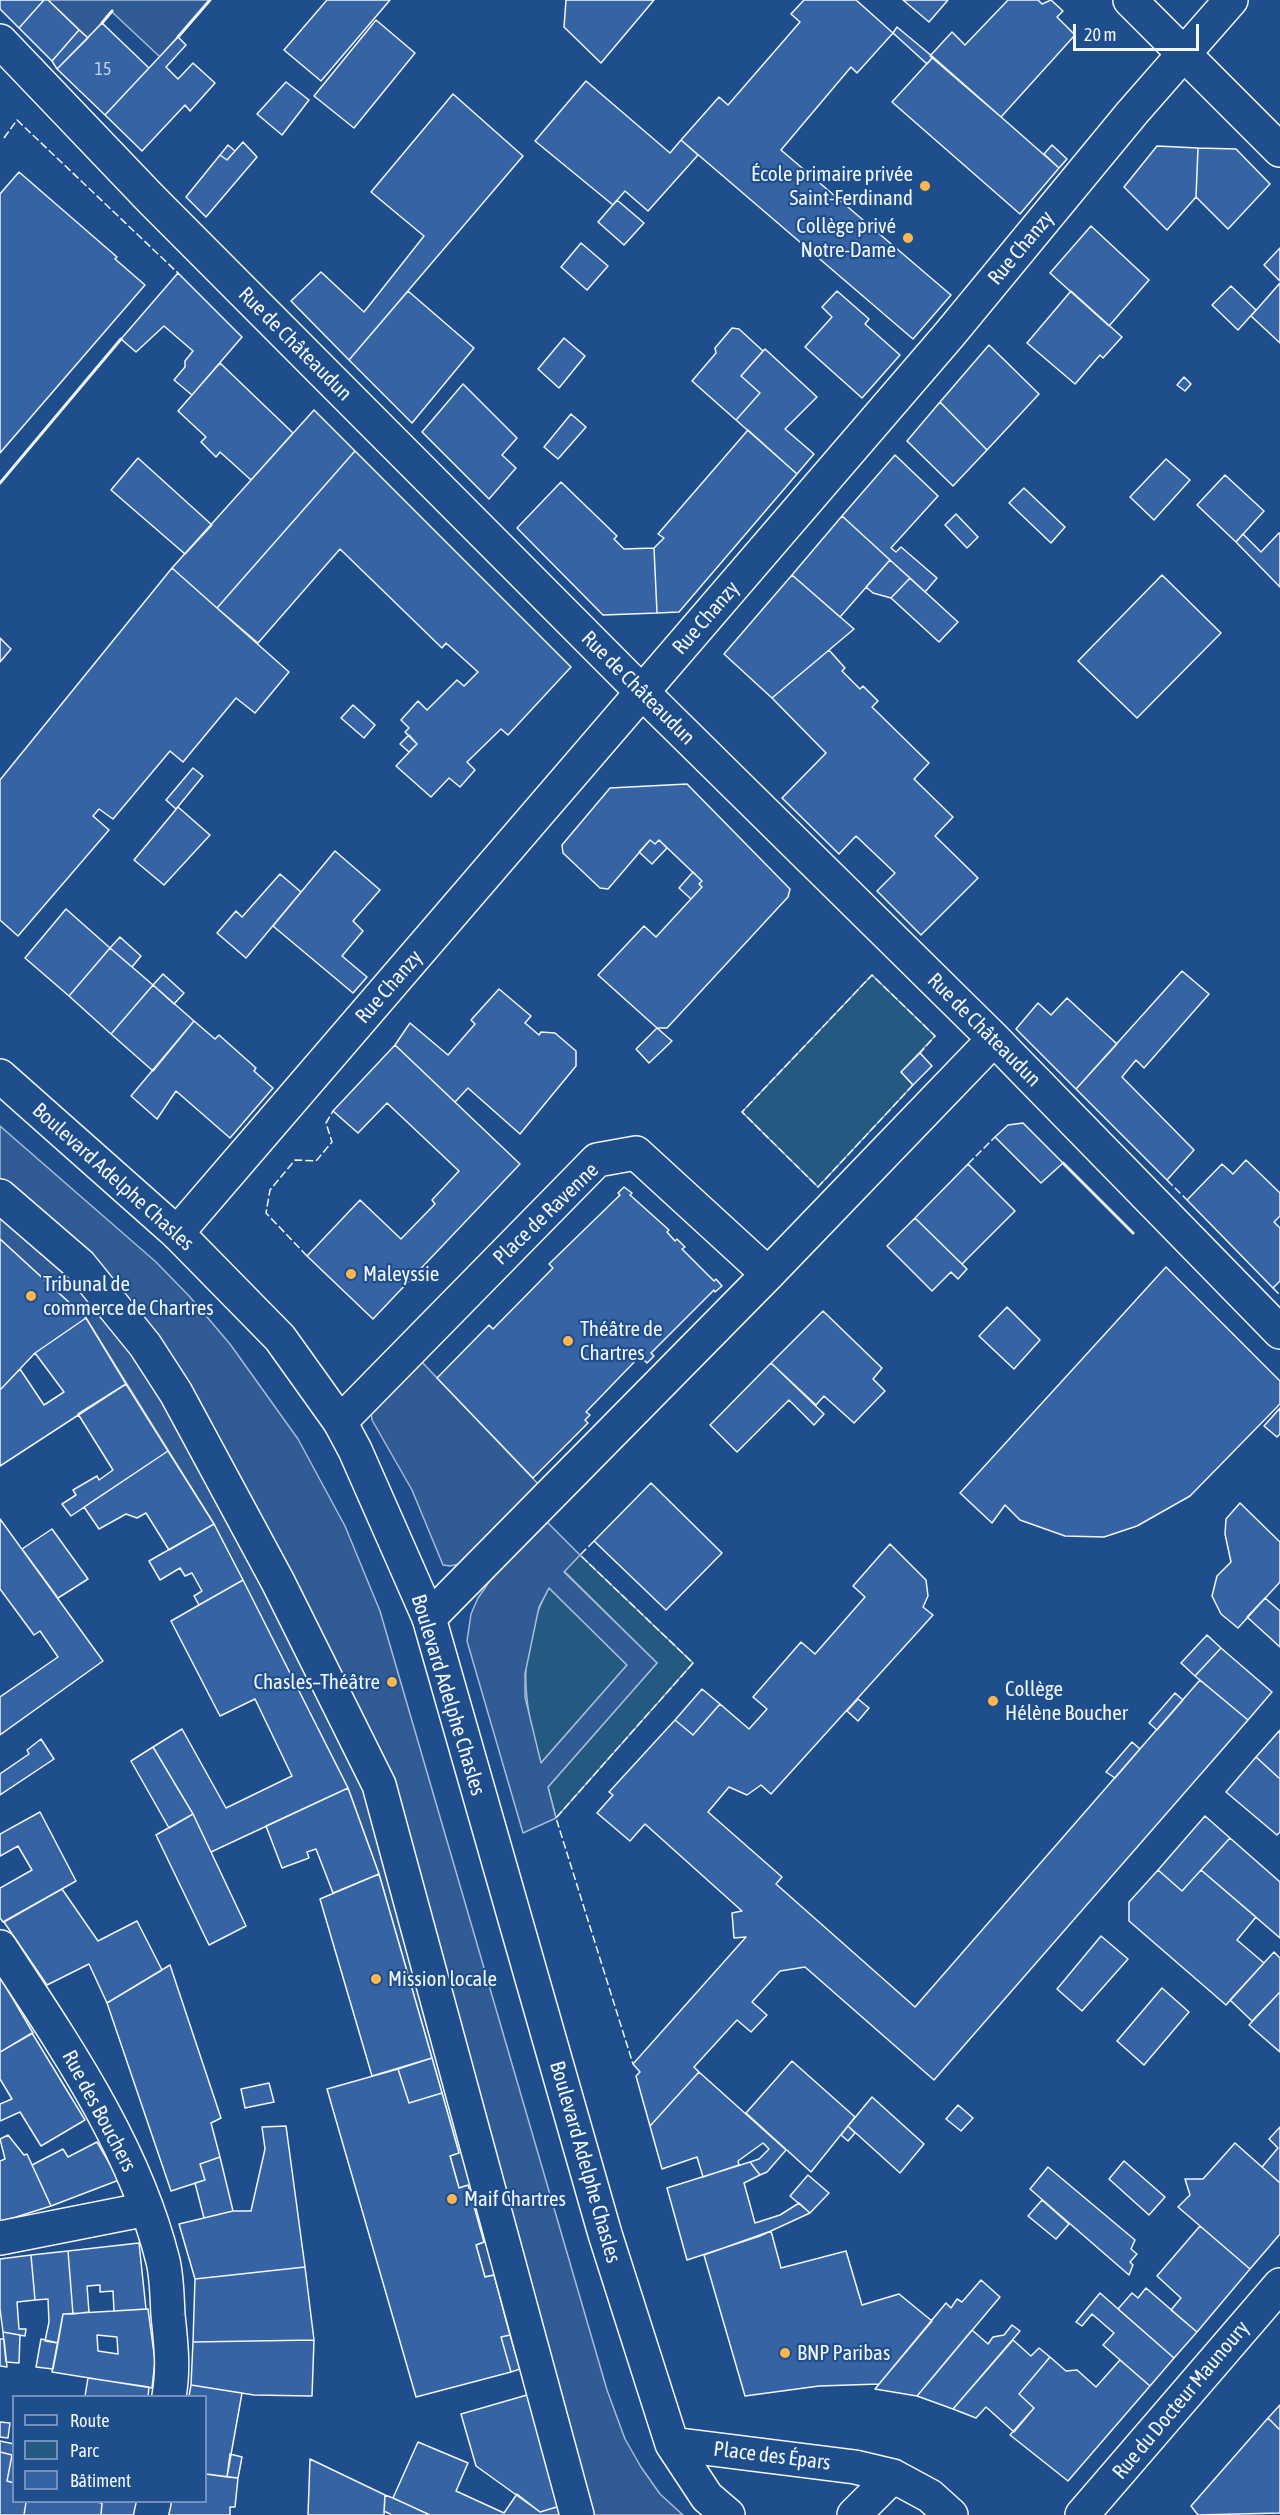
<!DOCTYPE html>
<meta charset="utf-8">
<style>
body{margin:0}
#map{position:relative;width:1280px;height:2515px;overflow:hidden;background:#1f4e8c;font-family:"Asap Condensed",sans-serif}
canvas{display:block}
.legend{position:absolute;left:12px;top:2395px;width:195px;height:108px;box-sizing:border-box;background:#1f4e8c;border:2px solid #7391ba;margin:0;padding:8px 10px;list-style:none;font-size:18px;color:#f2f6ff}
.legend li{display:flex;align-items:center;gap:12px;height:30px}
.legend b{width:30px;border:2px solid #7391ba}
.scale{position:absolute;left:1073px;top:24px;width:126px;height:27px;box-sizing:border-box;border:3px solid #f2f6ff;border-top:0;padding-left:8px;font-size:18px;line-height:21px;white-space:nowrap;color:#f2f6ff;-webkit-text-stroke:4px #1f4e8c;paint-order:stroke}
</style>
<div id="map">
<canvas width="1280" height="2515"></canvas>
<ul class="legend">
<li><b style="height:8px;background:#1f4e8c"></b>Route</li>
<li><b style="height:16px;background:#245a82"></b>Parc</li>
<li><b style="height:16px;background:#3563a3"></b>Bâtiment</li>
</ul>
<div class="scale">20 m</div>
</div>
<script>
const ctx = document.querySelector('canvas').getContext('2d');
ctx.lineJoin = 'round';
function fill(path, color) {
  ctx.fillStyle = color;
  ctx.fill(path, 'evenodd');
}
function trace(path, color, width, dash) {
  ctx.strokeStyle = color;
  ctx.lineWidth = width;
  ctx.lineCap = dash ? 'butt' : 'round';
  ctx.setLineDash(dash || []);
  ctx.stroke(path);
}
function label(font, color, halo, rows, align = 'center') {
  ctx.font = font + ' "Asap Condensed",sans-serif';
  ctx.lineWidth = 4.5;
  ctx.setLineDash([]);
  ctx.textBaseline = 'middle';
  ctx.strokeStyle = halo;
  ctx.fillStyle = color;
  for (const [text, x, y, turn = 0] of rows) {
    ctx.save();
    ctx.translate(x, y);
    ctx.rotate((+turn || 0) * Math.PI / 180);
    ctx.textAlign = isNaN(turn) ? turn : align;
    if (halo) ctx.strokeText(text, 0, 0);
    ctx.fillText(text, 0, 0);
    ctx.restore();
  }
}
const green = new Path2D(`
 M872,975l63,61 -34,36 12,13 -95,102 -76,-75z
 M580,1555l113,108 -137,155 -8,-31 109,-124 -93,-92z
 M549,1588l78,77 -87,99c-17,-63 -24,-117 9,-176z`);
fill(green, '#245a82');
trace(green, '#a8bbd7', 1.5);
const parking = new Path2D(`
 M48,0h162l-50,57 -48,-45 -24,26z
 M0,1126l156,136 34,35 40,47 68,95 47,87 35,85 227,779 18,49 16,28 19,27 23,21h-120l-69,-240 -9,2 -9,-32 8,-3 -16,-56 -9,2 -9,-32 9,-4 -80,-278 -31,-86 -134,-264 -128,-206 -86,-79z
 M419,1359l122,128 -82,77 -9,2 -7,-1 -31,-75 -40,-70 -1,-7z
 M546,1521l34,34 -16,17 93,91 -109,124 8,31 -33,15 -56,-192 4,-27 7,-16 11,-16zM549,1588l78,77 -86,98 -16,-66v-23l14,-67z`);
fill(parking, '#305b95');
trace(parking, '#a8bbd7', 1.5);
const building = new Path2D(`
 M0,0h44l-25,28 -19,-19z
 M44,0h4l31,30 -27,31 -33,-33z
 M327,0h63l-69,81 -37,-31z
 M566,0h88l-53,63 -37,-36z
 M804,0h52l37,33 -36,40 -6,-6 -70,83 170,145 -38,44 -232,-199 38,-43 9,8 72,-83 -9,-8z
 M903,0h45l-19,22z
 M1008,0h30l4,4 9,-4 12,11 -6,6 18,18 -74,82 -71,-61 22,-24 13,13z
 M376,20l39,33 -61,75 -40,-32z
 M102,23l47,45 -44,47 -48,-46z
 M897,27l36,30 -6,7 -34,-31z
 M79,30l9,8 -31,31 -5,-8z
 M178,37l8,8 -20,22 12,12 15,-16 22,20 -25,28 -5,-6 -43,46 -37,-36z
 M933,57l126,111 -39,46 -128,-112z
 M586,81l84,72 11,-13 17,15 -50,56 -23,-20 -12,14 -78,-64z
 M286,82l23,18 -27,35 -25,-21z
 M453,94l70,62 -174,204 -58,-59 30,-29 43,40 60,-76 -53,-44z
 M243,142l14,15 -51,60 -20,-20 34,-42 7,5z
 M228,145l7,6 -8,9 -7,-5z
 M1052,145l15,14 -8,9 -15,-14z
 M1157,146l41,2 -2,49 -29,33 -43,-43z
 M1198,148l38,1 34,35 -42,45 -32,-32z
 M19,172l98,85 -2,2 30,26 -145,168v-259z
 M617,200l27,23 -20,22 -26,-23z
 M1091,226l58,54 -40,46 -59,-53z
 M581,243l27,23 -21,24 -26,-23z
 M1280,248v33l-16,-16z
 M178,273l64,64 -50,58 -18,-15 11,-13v-6l8,-10 -29,-25 -28,26 -15,-13z
 M1280,283v60l-29,-27z
 M1231,286l25,24 -18,20 -26,-25z
 M408,291l66,57 -62,75 -63,-63z
 M837,291l32,28 -4,5 35,31 -38,43 -57,-51 27,-30 -10,-10z
 M1071,291l51,46 -19,21 -3,-3 -25,29 -48,-41z
 M732,328l7,1 24,22 -22,25 19,17 -24,27 -44,-39 24,-28 -1,-5z
 M564,338l21,18 -26,32 -21,-19z
 M989,345l50,49 -52,56 -47,-48z
 M765,349l52,48 -32,32 29,25 -17,20 -61,-54 24,-27 -19,-17z
 M220,363l73,70 -42,47 -31,-28 -4,5 -15,-15 5,-5 -28,-26z
 M1184,377l7,7 -6,7 -8,-6z
 M463,384l54,54 -15,17 14,13 -27,31 -67,-67z
 M940,402l47,48 -34,36 -46,-45z
 M314,410l41,41 -138,157 -45,-40z
 M571,414l15,13 -28,32 -14,-12z
 M748,430l49,44 -118,138 -22,1 -3,-65 10,-10 -6,-4z
 M355,451l216,216 -63,68 -7,-6 -34,33 8,8 -15,17 -11,-9 -18,19 -35,-31 21,-22 -12,-12 4,-4 -8,-8 17,-19 9,9 30,-30 7,6 14,-14 -32,-29 -4,5 -102,-99 -82,94 -41,-35z
 M895,455l43,41 -47,52 5,4 5,-5 36,31 -12,14 -83,-76z
 M138,458l74,67 -27,29 -74,-64z
 M1166,459l24,21 -36,40 -24,-23z
 M1225,475l39,36 -28,31 -39,-37z
 M561,482l56,54 -3,3 10,10 30,-1 3,65 -54,2 -86,-87z
 M1024,488l41,39 -14,16 -42,-40z
 M956,514l22,23 -11,11 -22,-23z
 M842,516l48,44 -50,57 -48,-42z
 M1279,533h1v54l-44,-45 7,-8 18,18z
 M890,560l20,18 -19,20 -18,-5 -7,-6z
 M172,568l117,104 -34,41 -19,-15 -53,64 -13,-11 -57,68 -14,-10 -6,7 16,14 -91,106 -18,-16v-140z
 M792,575l62,54 -82,69 -48,-44z
 M1162,575l59,58 -84,85 -59,-57z
 M910,578l48,44 -19,20 -48,-44z
 M0,638l11,11 -11,13z
 M829,650l16,18 -3,3 18,18 3,-3 15,15 -6,6 57,56 -15,16 39,38 -18,19 43,42 -57,57 -44,-44 18,-18 -39,-37 -17,18 -57,-56 44,-45 -54,-55z
 M353,705l22,20 -11,13 -23,-20z
 M409,735l8,9 -8,8 -9,-8z
 M193,768l10,8 -27,33 -10,-9z
 M687,784l103,105 -2,8 -121,131h-10l-59,-53 46,-49 12,11 46,-50 -3,-3 3,-3 -43,-41 -4,4 -5,-4 -42,49 -8,-1 -37,-35 -1,-8 48,-57z
 M178,807l32,28 -46,50 -30,-25z
 M650,840l5,4 4,-4 8,8 -15,16 -13,-12z
 M335,851l45,39 -27,31 10,10 -21,25 25,21 -14,16 -80,-67z
 M693,872l9,9 -3,3 3,3 -11,12 -12,-11z
 M280,874l21,18 -55,66 -29,-25 19,-22 6,6z
 M66,909l44,39 -41,48 -44,-38z
 M120,937l21,19 -9,11 -22,-19z
 M110,948l43,37 -42,49 -42,-38z
 M1182,971l27,23 -65,74 -8,-8 -14,17 72,73 -27,30 -91,-91z
 M163,974l21,19 -10,11 -21,-19z
 M153,985l41,36 -41,50 -42,-37z
 M499,989l32,27 -6,7 14,12 2,-3 14,1 21,18v15l-56,68 -52,-46 -13,14 -60,-57 15,-22 38,32 27,-31 -4,-4z
 M1067,998l50,46 -41,45 -60,-60 22,-26 13,12z
 M194,1021l21,18 4,-4 37,33 -2,3 19,17 -43,50 -54,-47 -19,28 -26,-23z
 M657,1028l15,13 -23,22 -13,-14z
 M395,1045l125,119 -147,155 -66,-63 53,-56 41,39 34,-35 -3,-4 27,-29 -72,-68 -29,30 -25,-22z
 M920,1053l12,13 -19,19 -12,-13z
 M1023,1123l40,40 -22,20 -46,-46 13,-12z
 M1246,1160l34,33v23l-6,6 6,6v53l-7,7 -86,-88 35,-36 11,10z
 M968,1164l47,47 -53,53 -47,-46z
 M624,1187l8,6 -2,2 39,35 -2,2 8,9 2,-2 8,8 -3,2 32,32 2,-2 6,7 -7,6 -1,-2 -63,63 3,3 -7,7 -7,-7 -54,56 4,3 -5,5 3,3 -55,55 -96,-100 52,-53 4,4 60,-61 -4,-4 71,-69 -2,-2z
 M915,1218l52,51 -9,10 -7,-7 -19,19 -45,-45z
 M0,1239l86,79 -51,35 -35,37z
 M1166,1267l114,114v23l-90,92 -53,30 -33,11 -39,-1 -45,-16 -15,-15 -13,18 -32,-30z
 M1007,1307l33,33 -26,29 -35,-33z
 M823,1311l59,57 -9,11 12,12 -31,32 -30,-27 -8,9 -45,-42z
 M86,1318l40,66 -126,82v-76l20,-21 24,36 20,-13 -29,-39z
 M771,1363l53,51 -10,11 -25,-25 -52,52 -27,-27z
 M126,1384l42,67 -97,65 -9,-12 14,-9 -3,-5 24,-14 2,4 14,-10 -35,-56z
 M1280,1408v26l-3,3 -13,-11z
 M168,1451l46,73 -45,26 -23,-37 -9,5 -11,-4 -27,15 -15,-22z
 M651,1483l71,70 -56,57 -72,-69z
 M1240,1503l40,39v40l-42,46 -17,-14 -9,-18 5,-20 14,-14 -6,-28 1,-15z
 M0,1519l103,142 -103,74v-38l58,-40 -18,-26 -6,4 -34,-46z
 M214,1524l29,56 -44,25 -5,-9 8,-5 -10,-18 -7,3 -5,-8 -20,12 -11,-19z
 M52,1529l36,50 -30,19 -36,-49z
 M890,1544l36,36 2,16 -5,11 10,8 -162,179 -10,-9 -14,10 -18,-8 -21,25 74,65 -6,7 139,123 285,-327 48,40 -314,360 -129,-113 -25,4 -28,31 15,13 -16,17 -14,-12 -43,47 5,5 -49,54 -14,-50 4,-4 -7,-8 113,-127 -12,1 -2,-25 10,-2 -97,-87 -15,17 -33,-28 16,-18 -4,-3 66,-72 18,15 27,-31 29,25 18,-20 -14,-12 48,-55 14,12 50,-57 -12,-11z
 M243,1580l105,208 -137,64 -18,-38 -40,-67 29,-18 44,79 66,-32 -37,-77 -35,17 -49,-95z
 M1265,1598l15,13v36l-33,-30z
 M1207,1635l14,13 -26,28 -14,-13z
 M1221,1648l51,44 -24,28 -53,-44z
 M702,1689l18,15 -27,31 -18,-15z
 M1175,1693l8,7 -26,30 -8,-7z
 M858,1699l11,9 -11,13 -11,-10z
 M1280,1730v49l-24,-22z
 M41,1739l13,20 -54,36v-21l29,-20 -2,-4z
 M1132,1742l8,7 -25,29 -9,-6z
 M153,1747l40,67 -24,14 -38,-67z
 M1256,1757l24,22v53l-3,3 -51,-43z
 M348,1788l31,86 -46,19 -17,-44 -9,3 2,6 -27,10 -16,-42z
 M40,1812l36,69 -73,41 -3,-4v-30l32,-18 -14,-24 -18,10v-22z
 M193,1814l53,112 -37,19 -53,-110z
 M1205,1816l25,22 -48,53 -24,-21z
 M1230,1838l50,44v56l-79,-68z
 M1158,1870l24,21 19,-21 55,47 -19,23 27,23 -38,42 -97,-84v-19z
 M379,1874l53,184 -60,18 -52,-177z
 M62,1889l36,52 39,-20 25,49 -55,33 -18,-39 -42,21 -43,-63z
 M1101,1936l27,23 -46,52 -25,-22z
 M1274,1952l6,6v34l-28,29 -22,-21z
 M170,1965l51,153 -10,5 9,34 -20,7 5,16 -34,11 -64,-188z
 M0,1977l33,56 -33,19z
 M1162,1988l27,24 -45,53 -27,-24z
 M1280,1992v60l-31,-27z
 M32,2033l53,87 -44,26 -21,-34 -20,9v-17l12,-5 -12,-20v-27z
 M432,2058l10,35 -33,10 -11,-34z
 M792,2061l63,56 -44,55 -65,-59z
 M398,2069l11,34 33,-10 17,60 -9,3 9,32 9,-3 16,57 -8,3 9,32 9,-2 16,60 -9,2 10,35 -95,25 -89,-308z
 M699,2072l87,78 -19,22 -7,3 -10,-13 9,-3 10,-10 -6,-6 -25,18 1,4 -36,12 -6,-20 -35,12 -12,-43z
 M269,2083l5,19 -29,6 -4,-19z
 M872,2097l52,47 -24,29 -52,-47z
 M958,2105l15,13 -12,13 -15,-12z
 M286,2126l19,141 -110,12 -16,-55 54,-13h18l14,-62 -3,-22z
 M848,2126l7,7 -7,8 -7,-6z
 M1280,2127v56l-18,-16 16,-19 -9,-9z
 M8,2135l16,20 3,-1 24,52 -51,16v-61l5,-2 -5,-20z
 M97,2142l22,38 -68,26 -19,-41 31,-16 5,8z
 M1235,2143l45,40v51l-30,35 -72,-62 12,-12 -5,-16h18z
 M220,2157l13,54 -29,7 -9,-35 10,-3 -5,-16z
 M1124,2161l41,36 -16,18 -40,-36z
 M750,2162l10,13 -16,8 11,40 25,-8 19,-12 11,10 -50,23 -73,24 -20,-72z
 M1048,2167l87,73 -4,9 6,5 -7,8 3,3 -4,10 -99,-86z
 M808,2175l21,18 -19,20 -20,-17z
 M1042,2200l27,24 -13,15 -28,-23z
 M1200,2226l50,43 -53,63 -26,-22 10,-12 -24,-22z
 M771,2231l10,37 65,-17 16,54 37,-11 33,27 -53,63 -60,2 -74,10 -41,-141z
 M139,2243l7,66 -32,2 -1,-20 -13,1v-7l-13,1 2,26 -16,2 -5,-63z
 M68,2251l5,63h-10l-5,29 -13,-2 4,-19 -1,-23 -13,1 -4,-45z
 M31,2255l4,45 -18,2 2,27h7l-1,7 -22,-4 -3,-23v-50z
 M305,2267l9,73 -121,2 2,-63z
 M981,2280l19,17 -83,99 -42,-7 71,-86 5,5 6,-9 5,3z
 M1146,2288l51,44 -23,26 -56,-49 14,-16 6,5z
 M1100,2293l74,65 -24,28 -47,-41 11,-12 -22,-19 -10,12 -6,-4z
 M148,2309l7,52 -3,27 -100,-16 11,-58zM97,2335l20,2 1,17 -20,-3z
 M1012,2325l8,6 -67,78 -36,-13 55,-66 16,14 5,-7 11,-2z
 M3,2332l17,3 -1,28 -13,-1z
 M510,2335l10,34 -9,3 -10,-35z
 M0,2339h4l3,28 -7,-1z
 M41,2339l17,4 -5,26 -17,-2z
 M314,2340l-2,56 -58,-1 -63,-10 2,-43z
 M1013,2340l18,16 8,-8 11,9 -31,37 15,14 -20,24 -28,-25 -10,11 -23,-9z
 M1050,2357l16,14 11,-1 19,17 24,-27 30,26 -82,95 -58,-46 24,-27 -15,-14z
 M88,2378l61,9 -1,9h-63z
 M191,2385l51,8 -15,84 -21,-3v-78h-17z
 M527,2395l33,111 -20,6 -64,-46 -15,-52z
 M1280,2405v25l-12,-12z
 M1268,2418l12,12v83l-82,2 -7,-9z
 M0,2422l10,1 -2,15 -8,-1z
 M0,2441l14,3v39l-7,-2 5,-26 -12,-3z
 M418,2442l50,21 -12,28 48,22 13,-19 23,18 20,-6 3,9h-133l-37,-17z
 M0,2452l12,3 -5,26 7,2v19h12l-2,13h-24z
 M230,2454l12,3 -4,21 -11,-1z
 M310,2459l75,36 -1,20h-76z
 M206,2474l32,4 -3,29h-5v8h-65l3,-13h38z
 M385,2495l8,3 37,17h-38l-8,-4z
 M26,2502h70l6,1 -1,12h-77z
 M96,2502h41l-2,13h-34l1,-12z`);
fill(building, '#3563a3');
trace(building, '#f2f6ff', 1.5);
const street = new Path2D(`
 M1130,0l150,150
 M0,41l151,158 491,493 352,347 286,293
 M0,1196l80,69 65,80 31,48 102,189 101,203 198,730
 M177,1233l772,-898 183,-222 99,-113
 M340,1422l257,-262 39,-7 132,121
 M429,1618l339,-344 226,-235
 M0,1947c65,99 134,198 163,314 4,17 4,36 5,54 3,28 6,54 1,81
 M0,2238l147,-29
 M151,2515l3,-13`);
const secondary = new Path2D(`
 M0,1076l177,157 103,105 60,84 15,28 74,168 176,616 67,210 35,53 21,18
 M672,2444l183,23 38,9 37,20 21,19
 M854,2515l39,-39
 M1082,2515l198,-230`);
trace(street, '#f2f6ff', 36);
trace(secondary, '#f2f6ff', 36);
trace(street, '#1f4e8c', 33);
trace(secondary, '#1f4e8c', 33);
trace(new Path2D(`
 M4,138l13,-18 161,153
 M913,1085l-95,102 -76,-75 130,-137 63,61 -15,17
 M968,1164l27,-27
 M1167,1180l20,20
 M307,1256l-41,-43 4,-23 25,-30 21,1 16,-19 -6,-19 7,-12
 M1273,1288l7,7
 M594,1541l-14,14 113,108 -137,155 77,246`), '#f2f6ff', 1.5, [8, 3]);
trace(new Path2D(`
 M102,23l10,-12
 M178,37l32,-37
 M0,483l121,-144
 M1063,1163l70,70`), '#f2f6ff', 3);
for (const [x, y, r, color] of [
 [925,186,6,"#ffb74d"],
 [908,238,6,"#ffb74d"],
 [351,1274,6,"#ffb74d"],
 [31,1296,6,"#ffb74d"],
 [568,1341,6,"#ffb74d"],
 [392,1682,6,"#ffb74d"],
 [993,1701,6,"#ffb74d"],
 [376,1979,6,"#ffb74d"],
 [452,2199,6,"#ffb74d"],
 [785,2353,6,"#ffb74d"]
]) {
  const dot = new Path2D();
  dot.arc(x, y, r, 0, 2 * Math.PI);
  ctx.fillStyle = color;
  ctx.fill(dot);
  trace(dot, '#1f4e8c', 2);
}
label('18px', '#c3d1e8', null, [
 ["15",103,69]
]);
label('21px', '#f2f6ff', '#1f4e8c', [
 ["École primaire privée",913,174,"right"],
 ["Saint-Ferdinand",913,198,"right"],
 ["Collège privé",896,226,"right"],
 ["Notre-Dame",896,250,"right"],
 ["Maleyssie",363,1274],
 ["Tribunal de",43,1284],
 ["commerce de Chartres",43,1308],
 ["Théâtre de",580,1329],
 ["Chartres",580,1353],
 ["Chasles–Théâtre",380,1682,"right"],
 ["Collège",1005,1689],
 ["Hélène Boucher",1005,1713],
 ["Mission locale",388,1979],
 ["Maif Chartres",464,2199],
 ["BNP Paribas",797,2353]
], 'left');
label('21px', '#f2f6ff', '#1f4e8c', [
 ["Rue Chanzy",1021,248,-50],
 ["Rue de Châteaudun",295,344,45],
 ["Rue Chanzy",706,618,-49],
 ["Rue de Châteaudun",638,688,45],
 ["Rue Chanzy",389,987,-49],
 ["Rue de Châteaudun",984,1030,45],
 ["Boulevard Adelphe Chasles",113,1177,42],
 ["Place de Ravenne",546,1214,-44],
 ["Boulevard Adelphe Chasles",448,1695,73],
 ["Rue des Bouchers",99,2111,62],
 ["Boulevard Adelphe Chasles",585,2162,74],
 ["Rue du Docteur Maunoury",1181,2400,-50],
 ["Place des Épars",772,2456,7]
]);
</script>
